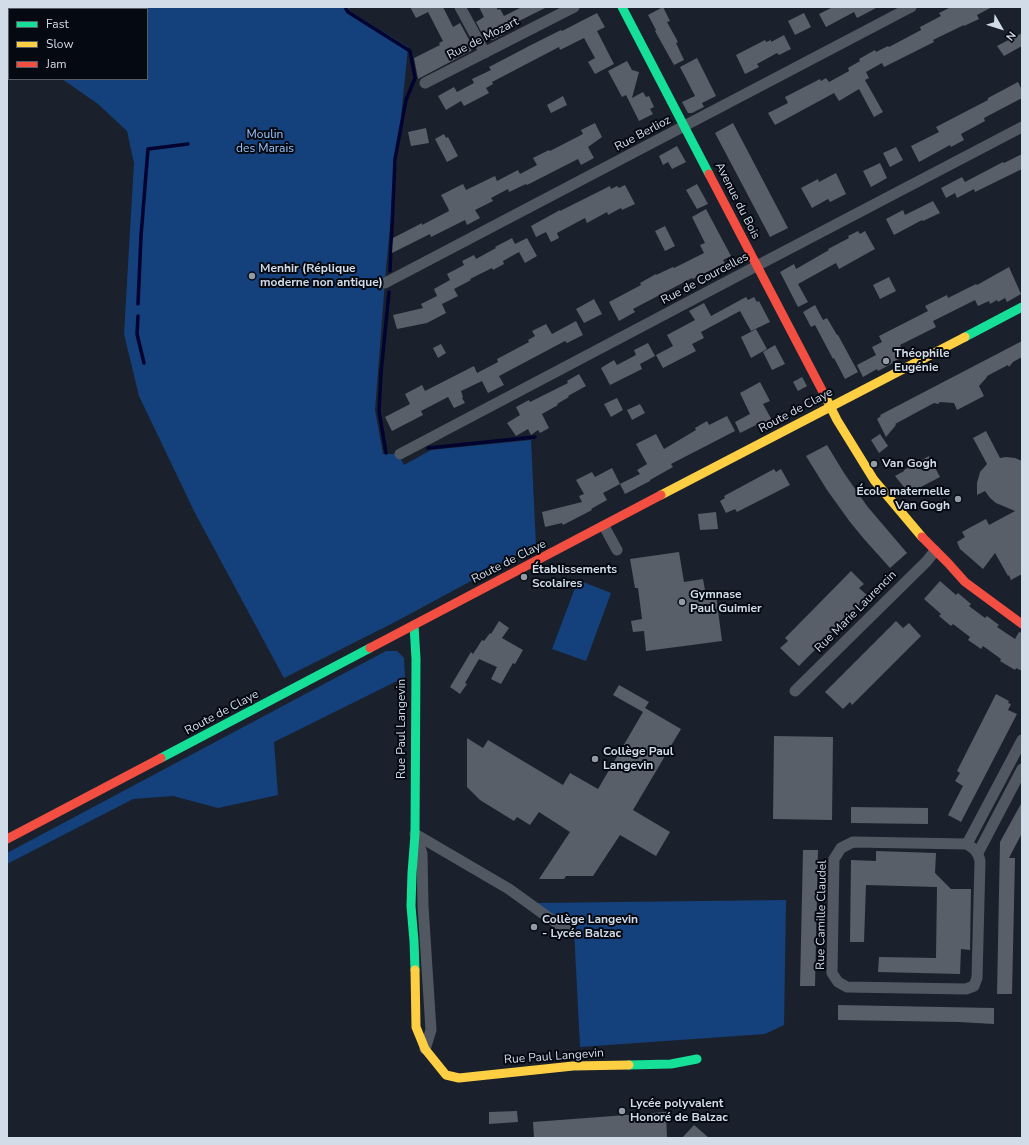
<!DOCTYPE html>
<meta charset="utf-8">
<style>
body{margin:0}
#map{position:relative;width:1029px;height:1145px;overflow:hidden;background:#1a212c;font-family:"Nunito Sans",sans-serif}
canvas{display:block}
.frame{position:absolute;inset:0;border:8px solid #d2dbe8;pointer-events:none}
.legend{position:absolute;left:8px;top:8px;width:140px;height:72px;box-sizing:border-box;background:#050a12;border:1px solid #575e68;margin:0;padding:5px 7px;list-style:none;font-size:12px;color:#d2dbe8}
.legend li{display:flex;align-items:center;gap:8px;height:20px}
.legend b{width:20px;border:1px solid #575e68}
.north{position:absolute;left:981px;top:8px;width:40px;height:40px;-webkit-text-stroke:3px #050a12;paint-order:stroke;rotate:129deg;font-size:11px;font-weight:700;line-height:16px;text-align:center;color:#d2dbe8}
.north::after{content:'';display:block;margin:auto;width:14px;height:18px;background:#d2dbe8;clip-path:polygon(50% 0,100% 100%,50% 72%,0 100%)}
</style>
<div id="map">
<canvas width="1029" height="1145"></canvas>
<div class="frame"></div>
<ul class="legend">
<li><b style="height:5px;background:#16e098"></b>Fast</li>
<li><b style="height:5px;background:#ffcf43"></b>Slow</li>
<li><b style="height:5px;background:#f24e42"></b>Jam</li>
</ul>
<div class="north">N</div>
</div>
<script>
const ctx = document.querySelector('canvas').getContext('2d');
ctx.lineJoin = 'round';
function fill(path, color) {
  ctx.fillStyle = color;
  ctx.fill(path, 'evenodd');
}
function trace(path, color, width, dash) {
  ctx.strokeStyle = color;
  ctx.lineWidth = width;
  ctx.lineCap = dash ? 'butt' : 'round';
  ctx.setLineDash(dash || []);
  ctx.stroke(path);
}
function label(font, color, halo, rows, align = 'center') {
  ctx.font = font + ' "Nunito Sans",sans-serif';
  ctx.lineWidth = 4;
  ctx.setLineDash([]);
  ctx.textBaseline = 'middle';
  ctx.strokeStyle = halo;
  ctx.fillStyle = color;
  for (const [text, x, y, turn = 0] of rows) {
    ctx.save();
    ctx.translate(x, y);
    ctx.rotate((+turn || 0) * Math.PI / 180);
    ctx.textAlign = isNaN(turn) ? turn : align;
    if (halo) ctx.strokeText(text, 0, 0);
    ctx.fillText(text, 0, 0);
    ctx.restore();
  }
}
fill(new Path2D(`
 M7,7h344l-3,3 60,37 -22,221 -11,142 8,44h15l6,11 27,-15 100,-10 5,106 -141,76 -111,56 -89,-165 -56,-117 -15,-62 10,-171 -7,-32 -29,-27 -36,-25h85v-70h-138v24l-2,-2z
 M578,580l33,13 -25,68 -34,-12z
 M386,651h11l7,7 1,19 -131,65 4,53 -60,13 -45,-12 -40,3 -126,65v-11z
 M786,900l-2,125 -19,9 -185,13 -6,-118 -4,-4 -35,-22z`), '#14417c');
trace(new Path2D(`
 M345,7l3,5 62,39 5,27 -9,22 -11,59 -5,112
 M138,304l3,-68 7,-87 40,-5
 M138,316l-1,18 7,29
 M428,448l107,-11
 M386,453l-7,-42 2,-38 8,-81`), '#02032f', 3.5);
fill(new Path2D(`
 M410,7h33l10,20 7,-4 12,22 -1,6 -53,28 -4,-21 26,-13 -1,-2 4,-2 -15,-29 -12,6z
 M479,7h17l2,3 2,-1 4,7 18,-9h25l-38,19 2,4 -18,10 -9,-3 -8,-15 8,-5z
 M663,7l7,14 -3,1 11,20 -2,1 8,17 -10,5 -19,-34 1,-1 -8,-15z
 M833,7h45l-21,11 -3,-6 -28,15 -7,-13z
 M951,7h41l-15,8 2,4 -15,7v-1l-31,15 1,2 -50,25 -2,-4 -16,9 3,6 -4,2 18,32 -9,5 -15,-28 -20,12 -5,-8 -59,32 -7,-12 20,-10 -3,-6 35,-18 1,2 5,-3 3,4 20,-11 -1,-3 12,-7 -1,-2 16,-9 1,2 12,-6 1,1 32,-17 -1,-3 21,-11 -2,-3z
 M597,13l8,14 -8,4 17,33 -19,10 -7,-12 7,-4 -11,-20 -24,12 -1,-3 -67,35 1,2 -7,4 3,5 -25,13 -3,-5 -15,9 -8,-14 16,-9 3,5 17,-9 -2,-4 19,-9 -2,-3 44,-23 28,-14 1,1z
 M804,13l7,14 -16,8 -7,-14z
 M1022,33v13l-18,10 -7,-10z
 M784,35l7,14 -12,6 -2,-2 -20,11 2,3 -14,7 -9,-19 29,-15 1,2 5,-2v2z
 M697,58l19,38 -14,7 2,4 -12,6h-4l-6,-11 13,-6 -15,-29z
 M627,61l5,9 7,2 -7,26 11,-6 3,5 3,-1 5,11 -4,2 3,5 -14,7 -13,-26 -4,2 -14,-26z
 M1018,82l4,8v8l-38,20 1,3 -24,13 3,6 -13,7 -1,-2 -31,17 -8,-16 28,-14 -3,-5 52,-27v-2z
 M563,96l4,9 -16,8 -4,-8z
 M595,123l7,14 -14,10 6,11 -13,7 -3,-6 -51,26 -1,-1 -17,8 -1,-3 -17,9 2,3 -18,9 5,8 -13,7 -2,-5 -34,17 -1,-3 -38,19 1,-15 29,-15v2l27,-14 -1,-3 -7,-13 22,-11 3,6 29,-14 2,5 21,-11 2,4 17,-9 -4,-7 16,-8 1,1 33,-17 -2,-4z
 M733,123l55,105 -18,9 -55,-104z
 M426,128l3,15 -18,3 -3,-14z
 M444,134l2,4 2,-1 10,19 -11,6 -12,-23z
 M677,146l9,16 -14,7 -4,-7 -5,3 -4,-9z
 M896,147l7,13 -13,7 -7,-14z
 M1022,154v15l-47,23 -1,-3 -17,9 -2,-5 -9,5 -5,-10 21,-11 3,5 38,-20 1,1z
 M880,163l7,15 -16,9 -8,-16z
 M836,173l10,21 -16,8 -2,-3 -16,9 -11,-20 17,-9 1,3z
 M697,184l11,20 -11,5 -11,-19z
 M625,185l10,19 -13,6 -1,-2 -13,7 -1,-3 -20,11 -2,-5 -28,15 2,5 -8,4 -5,-10 -10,5 -5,-11 29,-16v1l50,-25 1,3 6,-3 2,2z
 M933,201l7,12 -17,8 -1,-1 -28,15 -8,-16 17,-9 2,5z
 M706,209l25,47 -8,4 2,3 -32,16 -1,-1 -59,31 2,3 -16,9 -10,-19 32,-17 -1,-2 16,-9v1l17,-8 1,1 30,-15 -4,-8 5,-2 -13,-26z
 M665,226l10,20 -10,5 -10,-20z
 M858,231l2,3 5,-3 10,18 -36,20 -3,-6 -38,21 10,18 -10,5 -18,-35 14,-8 2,5 33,-19 -1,-1 21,-11 -1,-2z
 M512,238l3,6 12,-6 10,18 -12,7 -6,-11 -16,9 1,3 -11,6 -1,-2 -22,11 1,1 -17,9 4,7 -16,8 4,9 -19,10 -30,6 -4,-14 30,-7 -2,-4 16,-8 -3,-7 16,-9 -3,-6 17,-9 -2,-4 12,-6 2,4 20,-11 -1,-1z
 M1009,267l12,27 -14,8 -2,-4 -7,4 -1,-2 -7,4 -1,-3 -11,5 -3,-6 -42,21 3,6 -36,18 3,6 -6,4 2,4 -7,3 1,1 -15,8 -1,-2 -14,8 -6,-12 19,-10 -4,-8 10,-5 -3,-6 49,-25 -3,-5 22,-11 1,3 28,-14 1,1z
 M889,277l7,14 -16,8 -7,-14z
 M746,297l2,3 6,-3 3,5 2,-1 11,21 -19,9 -11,-20 -39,21 3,6 -12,6 4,7 -33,17 -7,-13 17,-9 -6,-11 28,-15 -6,-9 15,-8 7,13z
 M594,299l8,15 -18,9 -8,-14z
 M815,305l8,15 4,-2 10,17h1l20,37 -13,7 -11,-21 -1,1 -18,-34 -4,2 -8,-15z
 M576,321l7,14 -16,8 -2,-2 -66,35 5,9 -16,8 -6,-12 -21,10 2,6 -1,1 3,5 -11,5 -6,-11 -27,14 2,4 -31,16 -7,-14 25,-13 -5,-10 17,-9 3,6 49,-25 3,7 21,-11 -1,-3 32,-17 -1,-2 7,-4 -3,-5 14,-7 6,10z
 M756,329l11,20 -16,9 -10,-21z
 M1022,341v16l-9,5 -4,5 -1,-2 -21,11v1l-8,9 5,10 -27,14 -3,-7 -14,-1 -2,2 -4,-1 -39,21 1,1 -10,12 -9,-18 4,-3 -1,-1z
 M648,343l7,13 -15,8 2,5 -32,16 -9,-17 13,-8 3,5 19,-10 -2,-5z
 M441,344l5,9 -8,5 -5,-10z
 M775,345l10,19 -13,6 -9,-18z
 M579,374l7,12 -18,10 1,1 -12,7 1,1 -16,9 7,14 -9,5 -2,-3 -7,5 -3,-6 -12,7 -9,-13 13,-8 -4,-8 13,-7 1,2 38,-19 -1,-2z
 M802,377l5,9 -9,5 -5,-9z
 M760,382l10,19 -7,3 10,18 -14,8 -3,-5 -16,8 -5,-11 15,-8 -10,-21z
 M617,398l6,12 -12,7 -7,-13z
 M640,404l5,9 -13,7 -5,-10z
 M727,416l8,15 -64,33 2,3 -23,13v1l-25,13 -5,-10 -17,9 4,7 -16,9 1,1 -29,15 -1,-2 -17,4 -3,-15 40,-10 -3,-6 5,-2 -8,-14 16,-8 3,5 17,-9 8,16 20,-10 -3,-4 10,-6 -11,-20 20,-10 8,15 32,-19 -1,-2 12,-7 2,4z
 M986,431l14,27 6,-1 9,1 7,3v113l-11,6 -2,-5 -1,1 -13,-23 -12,16 -23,-20 -3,-7 8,-5 -3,-5 9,-5 15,-8 3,6 26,-14 -19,-8 -6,-5 -5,-7 -8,4v-12l3,-11 7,-8 -14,-26z
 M880,434l8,12 -9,7 -8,-13z
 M827,445l17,28 23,33 40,47 -17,15 -26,-29 -14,-17 -23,-32 -21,-34z
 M929,456l11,21 -25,13 -1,-1 -6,3 -13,-16 9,-5v-1z
 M774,469l2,3 5,-3 9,16 -53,27 -2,-3 -9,4 -6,-12 5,-3 -1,-2z
 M716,512l2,17 -18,1 -2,-16z
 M679,552l5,30 19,-3 3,17 10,-1 6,46 -76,10 -2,-20 -11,1 -2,-11 11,-2 -4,-31h-3l-5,-29z
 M851,571l13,13 -5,4 9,8 -69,70 -19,-18 8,-7 -3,-3z
 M940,581l16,14 2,-2 13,11 -2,2 16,12 2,-2 12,9 -2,2 18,12 4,-7 3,1v38l-6,-3 -1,2 -15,-9 1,-2 -18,-13 -2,3 -13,-9 2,-3 -17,-13 -2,2 -12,-10 2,-2 -17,-15z
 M499,621l10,7 -7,10 21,12 -8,14 -2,-1 -12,21 -10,-5 6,-12 -18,-8 -14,24 2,1 -7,10 -10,-7 21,-35 2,2 9,-14 2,1 6,-8 1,1z
 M896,621l7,7 6,-5 12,13 -69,69 -2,-3 -7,7 -18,-17z
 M619,685l30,17 -4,6 36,21 -48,81 37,22 -14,24 -36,-21 -27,41h-27l-2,3h-25l31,-47 -31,-20 -9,13 -13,-8 -3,4 -34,-21 -13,-13v-49l16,10 5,-8 75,45 7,-12 28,16 45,-77 -30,-17z
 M996,694l13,7 -1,2 3,1 -3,6 9,4 -56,108 -13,-7 15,-29 -8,-5 5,-8 -3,-2z
 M774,736l59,1 -1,83 -59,-1z
 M1022,802v31l-13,25h6l-3,136h-15l3,-152z
 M851,807l77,1v16l-77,-1z
 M803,850h15l-3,136h-15z
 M876,851l60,2 -1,20 16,16h20l-1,61 -9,-1 -1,25 -82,-2 1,-15 57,1 1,-71 -71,-2 -2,57h-14l1,-82 25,1z
 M838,1005l156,3v16l-35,-2 -121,-2z
 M517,1111l1,11 -29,2v-12z
 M666,1112l1,26h-133l-1,-16z
 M694,1125l15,13h-27z`), '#585f68');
trace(new Path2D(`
 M460,7l25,46
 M425,83l149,-76
 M385,283l526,-276
 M400,454l366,-193 256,-134
 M604,526l13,24
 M795,691l131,-129 9,-11
 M415,834l94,55 36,26 21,14
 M417,838l5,16 1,52 8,124 -6,19
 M853,842l114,2c8,5 11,8 13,17l-3,117 -3,8 -8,3 -119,-2 -9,-5 -6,-9 2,-114 7,-11z
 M967,844l55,-104
 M978,853l44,-84`), '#525861', 11);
trace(new Path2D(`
 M622,7l87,167
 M965,337l57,-30
 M414,625l2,34 -1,175 -3,39 -1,33 3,35 1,29
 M161,758l209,-110
 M629,1065l42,-1 26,-5`), '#16e098', 9);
trace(new Path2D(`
 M824,394l13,26 37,60 48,57
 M661,495l304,-158
 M415,970l1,57 9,22 21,26 13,3 114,-12 56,-1`), '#ffcf43', 9);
trace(new Path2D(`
 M709,174l115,220
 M922,537l26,26 17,19 57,42
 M370,648l291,-153
 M7,839l154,-81`), '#f24e42', 9);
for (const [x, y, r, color] of [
 [252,276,4,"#929aa6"],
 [886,361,4,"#929aa6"],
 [874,464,4,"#929aa6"],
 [958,499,4,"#929aa6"],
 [524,577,4,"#929aa6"],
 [682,602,4,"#929aa6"],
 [595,759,4,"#929aa6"],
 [534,927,4,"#929aa6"],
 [622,1111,4,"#929aa6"]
]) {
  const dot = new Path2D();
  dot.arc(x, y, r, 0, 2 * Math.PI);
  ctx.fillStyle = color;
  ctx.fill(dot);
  trace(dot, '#050a12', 1.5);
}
label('12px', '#d2dbe8', '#050a12', [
 ["Rue de Mozart",483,39,-27],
 ["Rue Berlioz",643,134,-28],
 ["Avenue du Bois",737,201,63],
 ["Rue de Courcelles",705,279,-28],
 ["Route de Claye",796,411,-28],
 ["Route de Claye",509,562,-27],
 ["Rue Marie Laurencin",856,612,-45],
 ["Route de Claye",222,713,-28],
 ["Rue Paul Langevin",402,729,-90],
 ["Rue Camille Claudel",822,915,-89],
 ["Rue Paul Langevin",554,1057,-4]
]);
label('12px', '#9ac3fd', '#050a12', [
 ["Moulin",265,135],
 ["des Marais",265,149]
]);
label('bold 12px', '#d2dbe8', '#050a12', [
 ["Menhir (Réplique",260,269],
 ["moderne non antique)",260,283],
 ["Théophile",894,354],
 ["Eugénie",894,368],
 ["Van Gogh",882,464],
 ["École maternelle",950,492,"right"],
 ["Van Gogh",950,506,"right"],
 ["Établissements",532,570],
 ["Scolaires",532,584],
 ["Gymnase",690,595],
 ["Paul Guimier",690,609],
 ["Collège Paul",603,752],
 ["Langevin",603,766],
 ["Collège Langevin",542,920],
 ["- Lycée Balzac",542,934],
 ["Lycée polyvalent",630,1104],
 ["Honoré de Balzac",630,1118]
], 'left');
</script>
